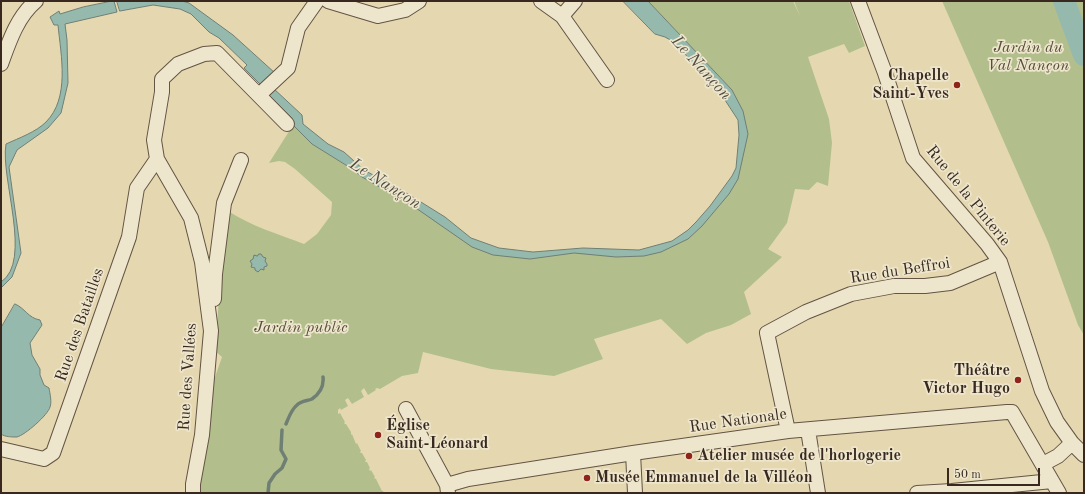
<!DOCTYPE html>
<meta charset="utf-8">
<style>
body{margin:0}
#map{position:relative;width:1085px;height:494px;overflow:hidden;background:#e5d8b1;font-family:"Old Standard TT",serif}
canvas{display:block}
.frame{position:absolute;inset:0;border:2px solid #38281f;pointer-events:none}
.scale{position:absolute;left:947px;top:468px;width:93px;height:18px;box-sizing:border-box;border:2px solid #38281f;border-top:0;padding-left:5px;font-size:12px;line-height:14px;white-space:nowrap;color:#38281f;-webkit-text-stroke:3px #eee6cc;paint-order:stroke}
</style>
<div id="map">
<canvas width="1085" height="494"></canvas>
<div class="frame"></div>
<div class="scale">50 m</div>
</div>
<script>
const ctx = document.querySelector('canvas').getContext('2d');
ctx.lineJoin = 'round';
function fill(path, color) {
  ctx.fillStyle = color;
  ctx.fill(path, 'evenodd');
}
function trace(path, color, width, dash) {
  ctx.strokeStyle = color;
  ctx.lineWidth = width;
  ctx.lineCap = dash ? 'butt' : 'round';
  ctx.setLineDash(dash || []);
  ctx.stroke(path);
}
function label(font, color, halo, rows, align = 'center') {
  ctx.font = font + ' "Old Standard TT",serif';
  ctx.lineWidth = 3.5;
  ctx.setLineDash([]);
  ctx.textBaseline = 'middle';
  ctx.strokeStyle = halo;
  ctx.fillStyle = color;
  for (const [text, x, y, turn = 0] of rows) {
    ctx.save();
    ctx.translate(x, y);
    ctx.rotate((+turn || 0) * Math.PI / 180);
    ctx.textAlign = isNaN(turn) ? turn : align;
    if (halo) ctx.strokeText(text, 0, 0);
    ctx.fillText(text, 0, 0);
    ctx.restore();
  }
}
fill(new Path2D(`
 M648,1h145l7,15 -6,-15h55l16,45 -16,7 -5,-9 -36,13 21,62 3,24 -4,43 -11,-4 -8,8 -14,-1 -8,34 -19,26 14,8 -38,35 7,22 -20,11 -25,8 -19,11 -26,-25 -67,20 9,20 -49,17 -63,-7 -68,-17 -5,21 -16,3 -22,13 -3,-1 -2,1 1,1 -8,5 -4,-7 -3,3 3,6 -12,7 -4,-6 -3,2 3,6 -7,4 -1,-2 -2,2v4l2,-1 5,9 -1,1 1,1h1l5,8v3l1,-1 4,10 1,-1 4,8 -1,1 1,1h1l4,7 -1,2h2l3,6 -1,1 1,2 1,-1 4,7 -1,1 2,1 6,12h1l1,2h-188l17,-110 9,-26 -7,-6 8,-104 5,-36c23,15 50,23 76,33l13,-10 14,-19 1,-13 -37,-33 -10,-7 -6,-1 -10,2 24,-38 19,19 37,23 13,10 51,29 57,35 29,11h153l13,-4 32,-21 38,-46 10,-52 -15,-41z
 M942,1h142v334l-6,-10 -30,-83z`), '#b2bf8d');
const water = new Path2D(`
 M114,1l3,11 -52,12 2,16 1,43 -7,30 -13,15 -31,22 -8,17 12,86 -9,24 -11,11v-6c32,-21 -1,-104 5,-138 13,-6 30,-12 40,-22 24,-24 15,-66 12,-97h-4l-4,-8 9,-6 1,3 23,-7z
 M117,1h65l7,2 44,32 42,38 -15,11 -16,-16 3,-3 -28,-27 -10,-6 -18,-18 -11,-5 -27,-4 -33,6z
 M623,1h25l84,89 11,21 5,23 -10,45 -9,15 -27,32 -14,13 -27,13 -17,4 -28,1 -42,-4 -44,6 -37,-4 -21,-8 -59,-41 -51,-29 -13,-10 -37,-23 -19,-19 -1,-7 -25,-25 6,-5 29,27 1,9 25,20 16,8 20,18 44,24 37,23 26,21 28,10 34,4 50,-4 56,2 33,-9 16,-11 8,-8 14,-16 22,-30 4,-8 3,-33 -1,-15 -15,-23 -9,-11 -40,-44 -9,-5 -10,-3z
 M259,254h2l2,3 3,1 -1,3 2,3v2l-3,1v3l-3,-1 -3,3 -3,-2v-2l-4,-1 1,-3 -2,-3 3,-2 1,-4 3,1z
 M15,304c10,4 13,14 25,16l2,5 -12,18 2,12 8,14v6l4,10 5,3c1,6 3,14 1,19 -2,8 -25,28 -33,30 -5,0 -12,0 -16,-3v-106z`);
fill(water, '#96b9ad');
trace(water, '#707f74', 1);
trace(new Path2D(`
 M286,424c3,-7 5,-14 11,-19 4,-4 10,-4 15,-6 7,-5 12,-13 11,-22
 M268,493l1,-10 6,-9 7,-6 4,-9 -5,-9 1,-20`), '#707f74', 3.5);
trace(new Path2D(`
 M1064,1l20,54`), '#96b9ad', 22);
const minor = new Path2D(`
 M328,1l50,15 27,-6 14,-9
 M541,1l21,15 45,64
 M858,1l27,72 28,85 74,86 13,18 42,129 15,31 15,21 12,12
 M562,16l13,-15
 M1,64c8,-22 16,-47 35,-63
 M259,95l29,-27 10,-40 19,-27
 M214,299l1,-25 9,-71 17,-43
 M406,409l41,76
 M808,430l10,63
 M788,431l-21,-98 39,-21 45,-18 43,-8h31l25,-3 50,-21
 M1,449l43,10 9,-6 76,-216 8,-49 20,-29
 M633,453l2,40
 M1043,464l15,-8 14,-13
 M193,493v-9l9,-49 9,-104 -9,-69 -11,-44 -34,-59 -3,-19 8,-48v-13l16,-15 26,-10 13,-1 70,71
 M448,493l-1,-8 21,-6 165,-26 155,-22 219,-19h5l47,81
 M917,493l35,-2 100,-10`);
trace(minor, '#635444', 16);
trace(minor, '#eee6cc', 14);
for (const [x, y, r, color] of [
 [957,85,4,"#8f2418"],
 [1018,380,4,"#8f2418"],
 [378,435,4,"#8f2418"],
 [689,456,4,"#8f2418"],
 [587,478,4,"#8f2418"]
]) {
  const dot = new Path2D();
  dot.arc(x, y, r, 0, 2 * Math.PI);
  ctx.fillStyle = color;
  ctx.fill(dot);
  trace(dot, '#eee6cc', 1.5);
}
label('italic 16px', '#564e3a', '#eee6cc', [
 ["Jardin du",1028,48],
 ["Val Nançon",1028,66],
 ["Jardin public",301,328]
]);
label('bold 16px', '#38281f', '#eee6cc', [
 ["Chapelle",949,76,"right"],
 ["Saint-Yves",949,94,"right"],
 ["Théâtre",1010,371,"right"],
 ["Victor Hugo",1010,389,"right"],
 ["Église",386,426],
 ["Saint-Léonard",386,444],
 ["Atelier musée de l'horlogerie",697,456],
 ["Musée Emmanuel de la Villéon",595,478]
], 'left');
label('16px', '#38281f', '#eee6cc', [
 ["Rue de la Pinterie",968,196,51],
 ["Rue du Beffroi",900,271,-9],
 ["Rue des Batailles",80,325,-71],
 ["Rue des Vallées",188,377,-86],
 ["Rue Nationale",738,421,-8]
]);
label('italic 17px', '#504c42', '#eee6cc', [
 ["Le Nançon",701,68,48],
 ["Le Nançon",385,184,32]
]);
</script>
